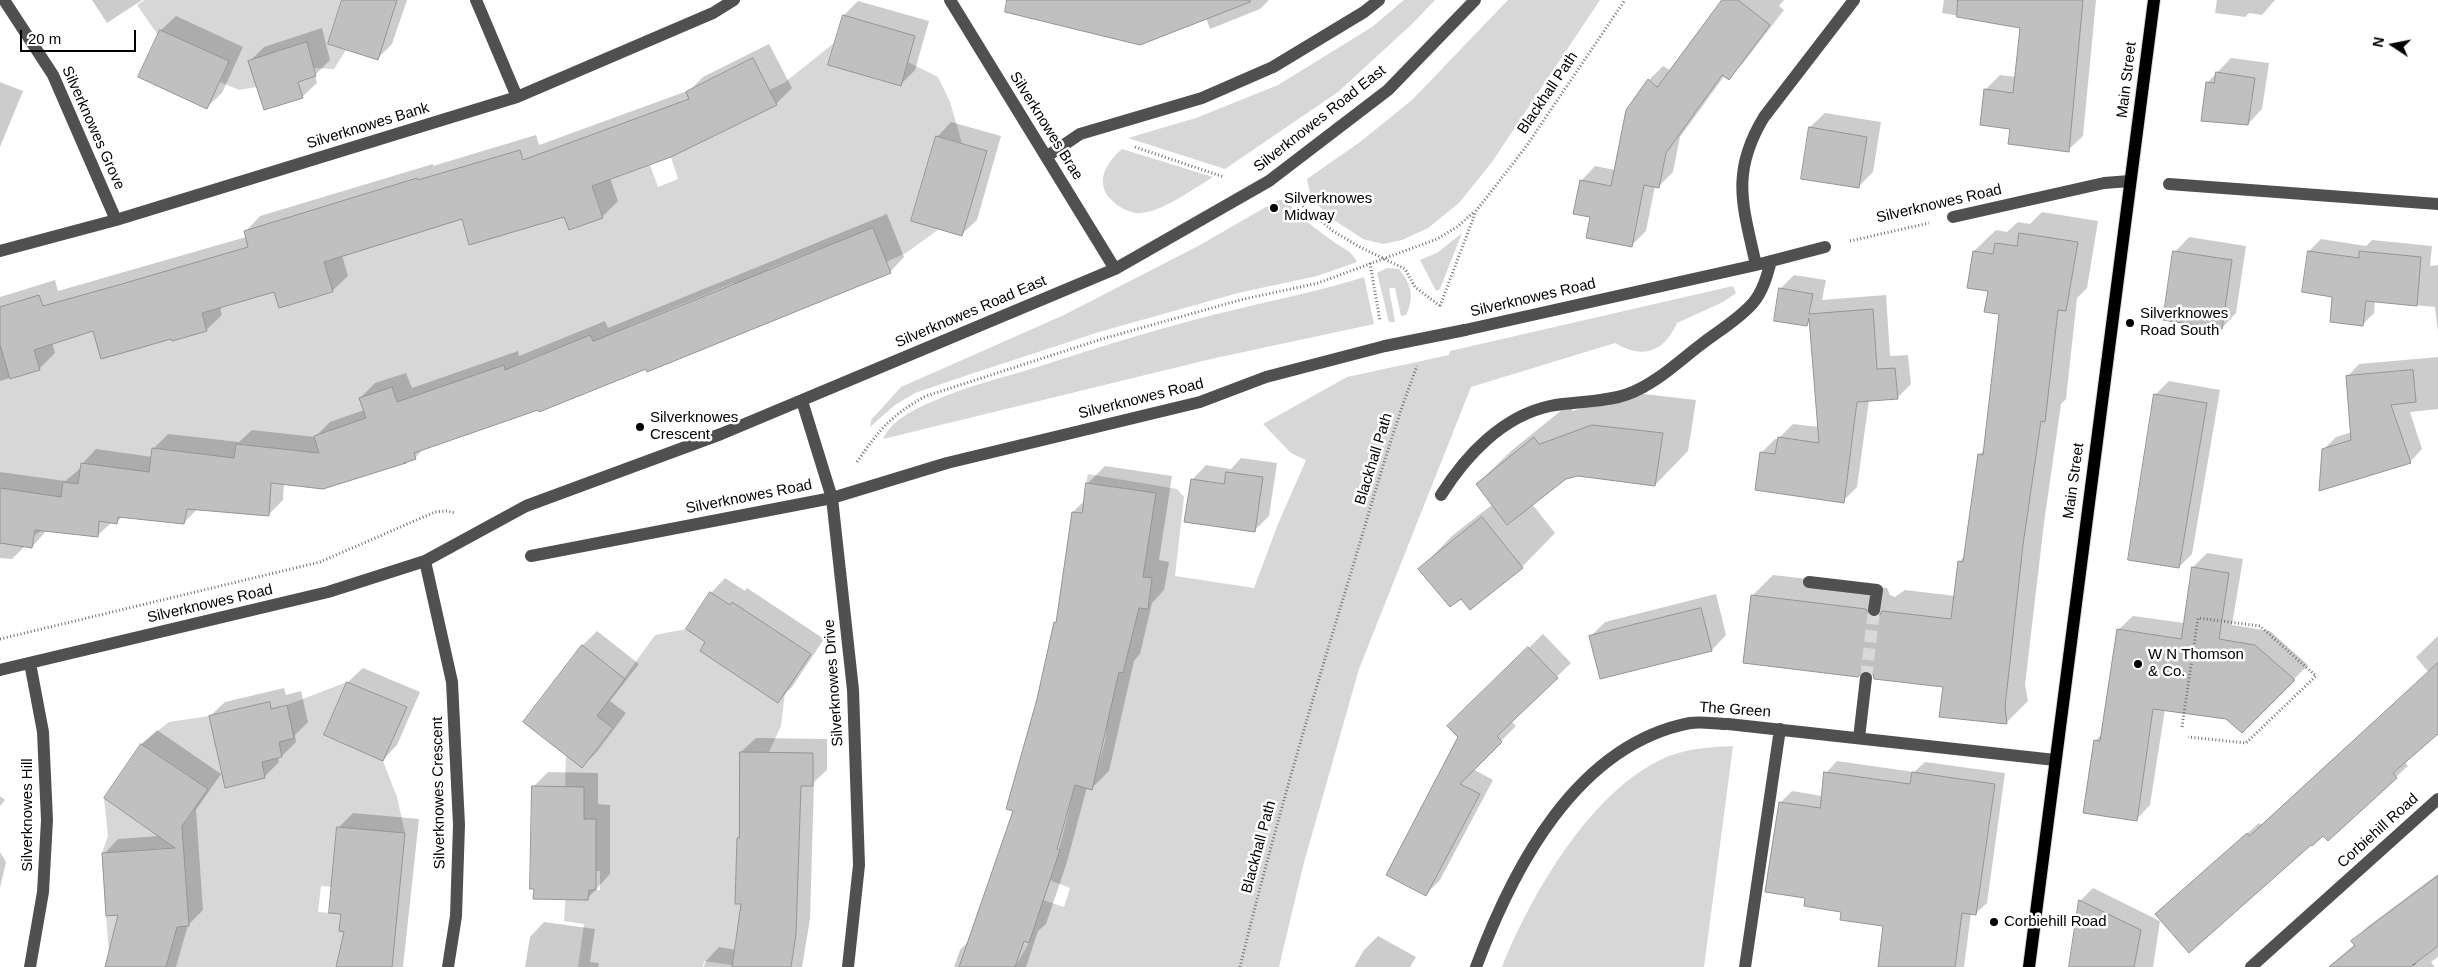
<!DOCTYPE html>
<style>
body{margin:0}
#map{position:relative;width:2438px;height:967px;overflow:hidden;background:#fff;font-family:Helvetica,sans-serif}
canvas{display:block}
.north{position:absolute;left:2368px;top:20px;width:50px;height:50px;-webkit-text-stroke:4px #fff;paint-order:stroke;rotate:281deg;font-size:14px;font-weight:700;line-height:20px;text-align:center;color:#000}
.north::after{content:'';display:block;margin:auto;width:18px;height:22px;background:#000;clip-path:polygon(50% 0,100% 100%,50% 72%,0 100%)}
.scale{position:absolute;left:20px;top:30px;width:116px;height:22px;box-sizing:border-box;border:2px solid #000;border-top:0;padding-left:6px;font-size:15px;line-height:18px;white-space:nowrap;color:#000;-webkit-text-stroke:4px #fff;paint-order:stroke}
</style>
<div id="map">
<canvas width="2438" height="967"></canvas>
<div class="north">N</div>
<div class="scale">20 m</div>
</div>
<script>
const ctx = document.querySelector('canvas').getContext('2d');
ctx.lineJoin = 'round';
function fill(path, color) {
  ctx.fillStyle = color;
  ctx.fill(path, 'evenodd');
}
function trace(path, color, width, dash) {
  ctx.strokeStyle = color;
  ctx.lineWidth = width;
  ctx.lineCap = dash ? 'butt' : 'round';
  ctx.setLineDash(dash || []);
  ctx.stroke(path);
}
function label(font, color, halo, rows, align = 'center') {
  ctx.font = font + ' Helvetica,sans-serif';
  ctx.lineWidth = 5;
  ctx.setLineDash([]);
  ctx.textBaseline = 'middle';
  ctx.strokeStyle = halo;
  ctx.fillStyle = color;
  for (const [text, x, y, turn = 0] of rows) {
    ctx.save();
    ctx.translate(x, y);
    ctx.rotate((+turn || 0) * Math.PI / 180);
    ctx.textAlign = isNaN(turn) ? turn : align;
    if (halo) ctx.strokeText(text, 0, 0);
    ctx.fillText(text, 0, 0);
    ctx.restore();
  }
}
fill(new Path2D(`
 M144,0h198l-14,44 18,6 -12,19 -20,-1 -9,-26 -56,19 8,26 -18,3 -19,-8 9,-21 -69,-31 -2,5 -21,-30z
 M1404,0h31l-23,24 -74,68 -113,77 -97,-31 68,-20 82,-33 94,-58z
 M1508,0h92l-108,162 -33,41 -31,25 -26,12 -19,4 -20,-5 -32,-21 -20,-20 -4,-19 53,-37 52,-42z
 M834,43l-6,22 72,21 8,-24 30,15 12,25 12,41 -26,-7 -25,84 28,9 -33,24 -20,9 -13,-34 -105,41 11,31 -33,14 -13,-31 -104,43 10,26 -37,13 -12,-30 -70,28 6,17 -16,6 -6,-20 -97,67 -15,-46 -33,11 7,20 -52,18 6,18 -84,-10 -5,39 -24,9 3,-37 -58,-7 -6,54 -46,-36 -19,-3 -3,21 -15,-2 -4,40 -25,13 4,-28 -38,-19v-143l11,34 29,-9 -6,-20 33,-30 97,-5 8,26 35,-10 -5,-18 33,-10 -5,-18 41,-7 8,29 54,-14 -9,-31 6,-2 -2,-7 132,-39 9,30 86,-52 14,38 34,-13 -11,-31 58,-21 8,22 20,-8 -7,-22 106,-52 -8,-15 15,-7z
 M1122,149l91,28c-22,13 -47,33 -72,36 -7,1 -13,-2 -19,-5 -29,-17 -22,-40 0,-59z
 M1278,200h8c14,17 31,30 48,42 10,7 18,9 23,20l-40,14 -79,17 -139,39 -131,43 -53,18 -20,12 -25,22 1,-7 30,-33 163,-72 136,-70z
 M1462,233l-22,56 -4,2 -16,-31 17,-7z
 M1387,268l12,1c12,15 16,28 7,46l-5,1 -6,-28h-6l6,34h-6l-12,-49z
 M1364,277l10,47 -163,35 -328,80c9,-20 34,-31 53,-39 31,-14 66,-22 98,-32 69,-22 138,-44 208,-60 41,-10 81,-18 122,-31z
 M1733,286l3,7 -13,9 -46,21c-13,30 -35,36 -62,20l-144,44 -112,282 -56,197 -24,101h-264l14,-24 14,-43 21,7 6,-19 -21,-8c11,-31 19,-63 25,-95l18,4 13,-48 2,-17 -1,-55 17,4 8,-33 -14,-35 30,4 5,-30 -29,-5 20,-83 -57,-8 2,-9 89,15 7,8 -9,79 79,12 24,-64 28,-64 -15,-7 -28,-29 84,-47 102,-22 1,-4z
 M686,629l19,13 -5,9 66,44 19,-2 -4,33 -12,26h-29l-1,65 13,21h-15l-2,65 15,1 -13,25 -5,36 -28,-4 -1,6h-125l6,-43 -20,-3 2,-32 34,1v-19h-14l10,-29v-23h-12v-32h-19l1,-32 11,-14 17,13 19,-25 -16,-13 58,-81z
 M347,682l-23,53 59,26 14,36 8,36 -68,-6 -1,13 7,48 -22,-2 -3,26 23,2 -1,17 55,6 -2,22 -53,-10 -4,18h-170l-57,-15 -3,-36 53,-4 30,14 -6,-79 -81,6 6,-17 -4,-38 47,33 21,9 22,-30 -3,-33 -50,-33 28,-22 40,-6 12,55 61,-14 -3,-15 8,-37z
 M1733,746l-29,221h-202c29,-73 93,-184 170,-212 20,-7 40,-8 61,-9z`), '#d7d7d7');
fill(new Path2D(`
 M92,0h50l-35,23z
 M344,0h63l-15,44 -15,15z
 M1048,0h221l-9,9 -50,20 -4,-11z
 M1724,0h60l-5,6 5,4 -41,53 -14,15 -4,-3 -45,62 -7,35 -14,14h-4l-9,45 -15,15 -40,-30 -10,-35 14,-15 20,4 34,-90 14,-14 8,5z
 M1944,0h152l-13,136 -15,14 -56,-22 -27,-38 15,-15 16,2 6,-50 -80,-14z
 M2217,0h58l-13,15 -13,-2 -4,4 -30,-4z
 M858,1l71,20 -14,49 -15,15 -56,-70z
 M176,16l67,31 -21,46 -15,14 -67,-30 21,-47z
 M322,28l8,32 -15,15 2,8 -15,14 -52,-36 14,-14z
 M769,44l23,44 -16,16 -166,74 8,23 -15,15 -34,13 -5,-14 -101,2 -121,38 6,21 -16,15h-57l-55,16 2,8 -16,15 -34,7 -78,-7 -42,13 3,10 -16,16 -39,12v-84l55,-17 3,11 188,-54 -1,-5 15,-16 173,-52v2l103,-31 3,10 151,-55 13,-13z
 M2231,58l38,5 -7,46 -14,15 -40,-42z
 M0,82l23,9 -23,56z
 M1825,113l56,9 -8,50 -15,15 -48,-60z
 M951,122l50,14 -24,84 -15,14 -25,-97z
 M2042,212l56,9 -11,67 -10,10 -11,101 -5,5 -17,119 -19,162 3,16 -22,22 -61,-37 -71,-12 -6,-5h-4l-6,6 -106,-79 21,-21 114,13 3,7 5,2 10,-7 50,6 4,-34 6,-6 14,-101 6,-6 15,-136 -26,-62 22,-21 11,2 11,-10 12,2z
 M887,214l17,43 -14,15 -244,96 -108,40 -113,39 -10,11 -131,25 -1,17 -15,15 -70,-7 -14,15 -61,-7 -6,6h-5l-15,14 -50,-6 -15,17 -7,-1 -13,13 -12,-1v-86l65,9 16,-13 1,-4 14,-15 56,8 1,-8 15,-15 71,8 13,-12 63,7 15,-15 34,-12 -4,-12 15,-15 31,-10 6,15 106,-37 1,5 86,-35 3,7z
 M2189,237l57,9 -10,67 -14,15 -47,-76z
 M2321,239l45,7 6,-6 60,6 -2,20 8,-1v67l-3,-25 -60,-6 -1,12 -12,12 -28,-29 -31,-5 6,-40z
 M1794,275l32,5 -4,20 64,-5 4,61 18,-1 3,29 -14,14 -28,2 -12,87 -14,14 -82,-48 14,-14h3l15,-15 26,3 -9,-106 -4,4 -25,-37z
 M2438,357v52l-28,3 12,37 -12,13 -87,-12 13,-13 16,-5 -5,-55 12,-13z
 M2169,381l51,9 -28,164 -13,13 -24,-172z
 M1626,392l70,8 -8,51 -33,34 -77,-11 -12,4 -34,26 23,29 -33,34 -61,30 -41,-28 33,-34 40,-31 -16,-20 34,-33 57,-46 5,6z
 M1241,458l36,5 -8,53 -15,15 -62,-51 14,-15 25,4z
 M1105,466l67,10 -13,84 10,2 -5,28 -12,13 -12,51 -6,7 -25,110 -17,17 -5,-1 -20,75 -21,62 -8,7 -12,36h-72l6,-17 10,-10 44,-130 41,-187 3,-3 15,-108 12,-12 3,-17z
 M2207,553l36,6 -11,66 38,6 38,34 -66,67 -16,-14 -61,-9 -15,96 -14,15 -41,-79 8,-8 15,-103 15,-14 51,7 9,-56z
 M725,578l20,13 2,-3 77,51 -32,48 -14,14 -71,-59 4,-49z
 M1716,594l10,41 -14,15 -111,27 -11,-40 15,-15z
 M597,631l42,33 -29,37 16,12 -29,39 -15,14 -58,-44 59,-77z
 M1543,634l28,29 -60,58 5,5 -43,43 20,11 -53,100 -14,14 34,-157 -11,-11z
 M2438,636v96l-34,29 4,5 -12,11 -85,66 -142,60 90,-80 3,2 167,-152 -13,-16z
 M363,668l57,24 -23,53 -14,15 -57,-25 22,-53z
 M284,688l2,7 15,-4 7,31 -13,13 1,7 -14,14 -4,1 1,5 -15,15 -54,-61 15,-14z
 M157,730l64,44 -25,36 7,100 -15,15 -12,42h-70l14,-53 -16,-60 14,-15 42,-3 -55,-38 37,-54z
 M756,738l71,1v31l-13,12 -4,137 -8,48h-98l1,-5 14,-15 18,3 5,-47 -4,-65 2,-2 1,-84z
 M1837,761l77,11 11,-10 80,11 -18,130 -12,11 -4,-1 -7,54h-85l6,-42 -78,-28 -27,-94 12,-12 30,5 4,-23z
 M548,772l50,1v31l12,1v69l-23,25 -53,-113z
 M0,796l5,4 -5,6z
 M353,813l66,6 -16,148h-66l8,-36 -6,-104z
 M0,852l6,10 -6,26z
 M2438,874v83l-7,5 4,5h-107l27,-23 -2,-3 14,-14z
 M2093,888l67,33 -7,46h-83l10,-66z
 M544,922l51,7 -5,33 9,1 -1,4h-73l5,-30z
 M1378,936l38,21 -6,10h-56l10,-17z`), '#0003');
const building = new Path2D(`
 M342,0h55l-19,60 -50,-16z
 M1007,0h243v2l-110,43 -135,-33z
 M1722,0h16l32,25 -41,55 -7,-5 -56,78 -7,35 -15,-3 -12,62 -46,-9 4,-21 -17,-3 7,-34 31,6 15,-76 22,-31 9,8z
 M1958,0h125l-14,152 -61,-8 2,-15 -30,-4 4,-36 29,4 7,-65 -63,-11z
 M843,15l72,21 -14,50 -73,-21z
 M160,30l69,31 -22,48 -69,-32z
 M307,42l9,34 -18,6 5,16 -39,12 -16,-49z
 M753,58l24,47 -106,52 -79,29 11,32 -34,12 -5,-13 -95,28 -7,-26 -138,43 9,30 -54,16 -5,-16 -72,21 5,18 -35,10 -1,-2 -70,20 -8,-28 -59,19 6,20 -30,9 -10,-34v-38l39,-12 4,11 79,-22 126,-37 -4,-16 173,-53 1,2 102,-30 3,10 166,-61 -3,-7z
 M2216,72l39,6 -7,47 -47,-4 5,-39 8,1z
 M1809,127l58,10 -8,51 -58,-9z
 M936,136l51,15 -25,85 -51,-15z
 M873,228l18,45 -244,99 -1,-3 -107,43 -1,-2 -124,43 2,6 -12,4h2l-83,26 -52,-6 -2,33 -82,-7 -3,15 -66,-7 -1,7 -18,-3 -1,16 -63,-7 -3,18 -32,-5v-55l61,9 2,-15 15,2 3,-21 68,9 3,-24 82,10 2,-14 83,9 -5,-17 52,-18 -7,-20 33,-11 5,15 107,-37 1,5 85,-35 3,6z
 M2019,233l59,9 -12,69 -8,-1 -13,112 -4,-1 -18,124 -18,162 2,17 -68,-7 4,-30 -69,-8 -1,-5 -6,-4 -5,1 -4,6 -115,-14 8,-68 115,14 3,7 4,2 7,-3 2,-4 69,8 7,-58 5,1 15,-108 5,1 16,-141 -15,-2 4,-21 -21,-3 6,-37 20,3 2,-11 22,3z
 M2173,251l59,9 -10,69 -59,-9z
 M2308,251l51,7v-7l62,6 -4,49 -51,-5 -3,25 -33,-4 2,-25 -30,-5z
 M1779,288l34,6 -4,20 64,-5 4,60 18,-1 3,31 -41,3 -13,101 -89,-13 5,-38 15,2 3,-17 41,6 -10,-125 -2,8 -33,-5z
 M2413,370l3,32 -25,3 20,58 -92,28 3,-42 29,-9 -5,-64z
 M2154,394l53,9 -28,165 -51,-8z
 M1592,425l71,8 -8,53 -77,-10 -12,3 -59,46 -31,-41 58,-47 5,7z
 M1226,472l37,5 -8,55 -71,-10 7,-43 33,5z
 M1086,483l70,10 -13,84 9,1 -4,31 -9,-1 -16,65 -4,-1 -27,118 -17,-5 -18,64 3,1 -31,93 -5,-2 -9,26h-56l54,-156 -7,-2 31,-110 17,-77 2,1 16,-111 10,1z
 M1482,517l41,51 -53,42 -9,-11 -11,8 -32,-38z
 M2192,567l37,6 -10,66 36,6 40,35 -53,53 -16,-14 -73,-10 -16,112 -54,-8 11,-73 6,1 17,-112 64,10z
 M710,592l20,13 2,-3 79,52 -33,49 -78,-52 5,-9 -19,-13z
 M1701,608l11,43 -112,28 -11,-43z
 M582,645l43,34 -28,37 16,12 -31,40 -59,-46z
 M1528,647l30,31 -61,58 5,6 -42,42 20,10 -54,102 -40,-21 72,-138 -11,-11z
 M2438,663v71l-45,39 4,5 -69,63 -5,-5 -11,10 -1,-1 -122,108 -34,-39 92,-81 2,3z
 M347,682l60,25 -24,54 -59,-26z
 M270,702l1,7 16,-4 7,33 -15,4 3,15 -20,5 3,16 -40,10 -16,-72z
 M141,744l67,45 -26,37 7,100 -12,1 -11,40h-61l13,-52 -12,1 -4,-63 73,-5 -71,-50z
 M740,752l73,1v33h-12l-5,148 -5,33h-59l9,-63h-6l2,-66h2z
 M1824,772l86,12 2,-12 83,12 -19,131 -14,-2 -7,54h-77l5,-41 -43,-6 1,-8 -37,-6 1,-8 -40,-6 14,-90 41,6z
 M532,786l52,1v32h12v71h-7l-1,10 -55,-1 1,-10h-4z
 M337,827l68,6 -13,134h-56l8,-35 -5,-1 2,-17 -12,-1z
 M2438,876v70l-28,21h-81l26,-21 -4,-5z
 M2079,900l62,30 -7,37h-65z`);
fill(building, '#c0c0c0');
trace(building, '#949494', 1);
trace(new Path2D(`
 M1866,678l8,-68`), '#d9d9d9', 12, [12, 6]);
const major = new Path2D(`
 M2029,967l125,-967`);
trace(major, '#dbdbdb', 14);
trace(new Path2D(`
 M1135,147l89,30
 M1292,197l41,34 25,15 47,23 10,18 25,19
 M1850,241l79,-18
 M1370,263l10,58
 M1440,306l36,-95 49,-63 100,-148
 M857,462c22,-32 34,-47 69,-66l176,-57 138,-39 78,-17 119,-44 20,-12 17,-15
 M0,639l320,-77 115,-50 12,-1 8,2
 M2182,727l16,-109 62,8 56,50 -70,67 -58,-6
 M2414,964l2,3
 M1240,967c31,-127 68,-253 106,-378 23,-75 43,-150 71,-223`), '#727272', 3, [1, 2.5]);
trace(new Path2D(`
 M4,0l49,75 63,145
 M476,0l41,97
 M950,0l165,269
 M1046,157l34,-23 122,-36 71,-31 91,-55 15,-12
 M2169,184l269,20
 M1953,217l151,-34 26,-2
 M0,251l116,-31 401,-123 196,-84 21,-13
 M1756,265c-13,-59 -26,-92 8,-148l90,-117
 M1465,330l291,-65 69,-18
 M802,401l30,97 21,192 6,175 -11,102
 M1441,495c25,-40 62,-79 109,-89 26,-5 53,-3 78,-12 28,-10 52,-34 75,-51 17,-13 36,-24 50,-40 10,-12 14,-27 18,-42
 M531,556l301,-58 115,-35 253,-61 66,-25 119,-31
 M425,561l27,121 7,143 -3,91 -8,51
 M1809,582l68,8 -3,20
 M30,663l13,69 4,88 -4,72 -13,75
 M0,670l328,-78 97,-31 101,-55 195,-72 394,-165 154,-88 119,-91 87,-90
 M1859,738l7,-60
 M1476,967c37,-99 100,-222 214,-244 12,-2 26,1 38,1l327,36
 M1745,967l35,-238
 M2251,967l187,-168`), '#505050', 12);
trace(major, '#000', 12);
trace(new Path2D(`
 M1385,346l80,-16`), '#505050', 12);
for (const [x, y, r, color] of [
 [1274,208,5,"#000"],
 [2130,323,5,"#000"],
 [640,427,5,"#000"],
 [2138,664,5,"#000"],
 [1994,922,5,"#000"]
]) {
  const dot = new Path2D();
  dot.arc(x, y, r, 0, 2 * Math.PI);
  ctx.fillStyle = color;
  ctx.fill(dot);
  trace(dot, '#fff', 2);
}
label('15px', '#000', '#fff', [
 ["Main Street",2127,80,-83],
 ["Blackhall Path",1548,93,-56],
 ["Silverknowes Road East",1320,119,-38],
 ["Silverknowes Bank",368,126,-17],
 ["Silverknowes Brae",1046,126,58],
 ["Silverknowes Grove",93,128,66],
 ["Silverknowes Road",1939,204,-13],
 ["Silverknowes Road",1533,298,-13],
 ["Silverknowes Road East",971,312,-23],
 ["Silverknowes Road",1141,399,-14],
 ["Blackhall Path",1374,459,-73],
 ["Main Street",2074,481,-82],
 ["Silverknowes Road",749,497,-11],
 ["Silverknowes Road",210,604,-13],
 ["Silverknowes Drive",834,683,-94],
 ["The Green",1735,710,4],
 ["Silverknowes Crescent",439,793,-91],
 ["Silverknowes Hill",28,815,-90],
 ["Corbiehill Road",2378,831,-42],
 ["Blackhall Path",1259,847,-75]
]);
label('15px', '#000', '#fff', [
 ["Silverknowes",1284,199],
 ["Midway",1284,216],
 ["Silverknowes",2140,314],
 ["Road South",2140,331],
 ["Silverknowes",650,418],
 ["Crescent",650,435],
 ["W N Thomson",2148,655],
 ["& Co.",2148,672],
 ["Corbiehill Road",2004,922]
], 'left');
</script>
